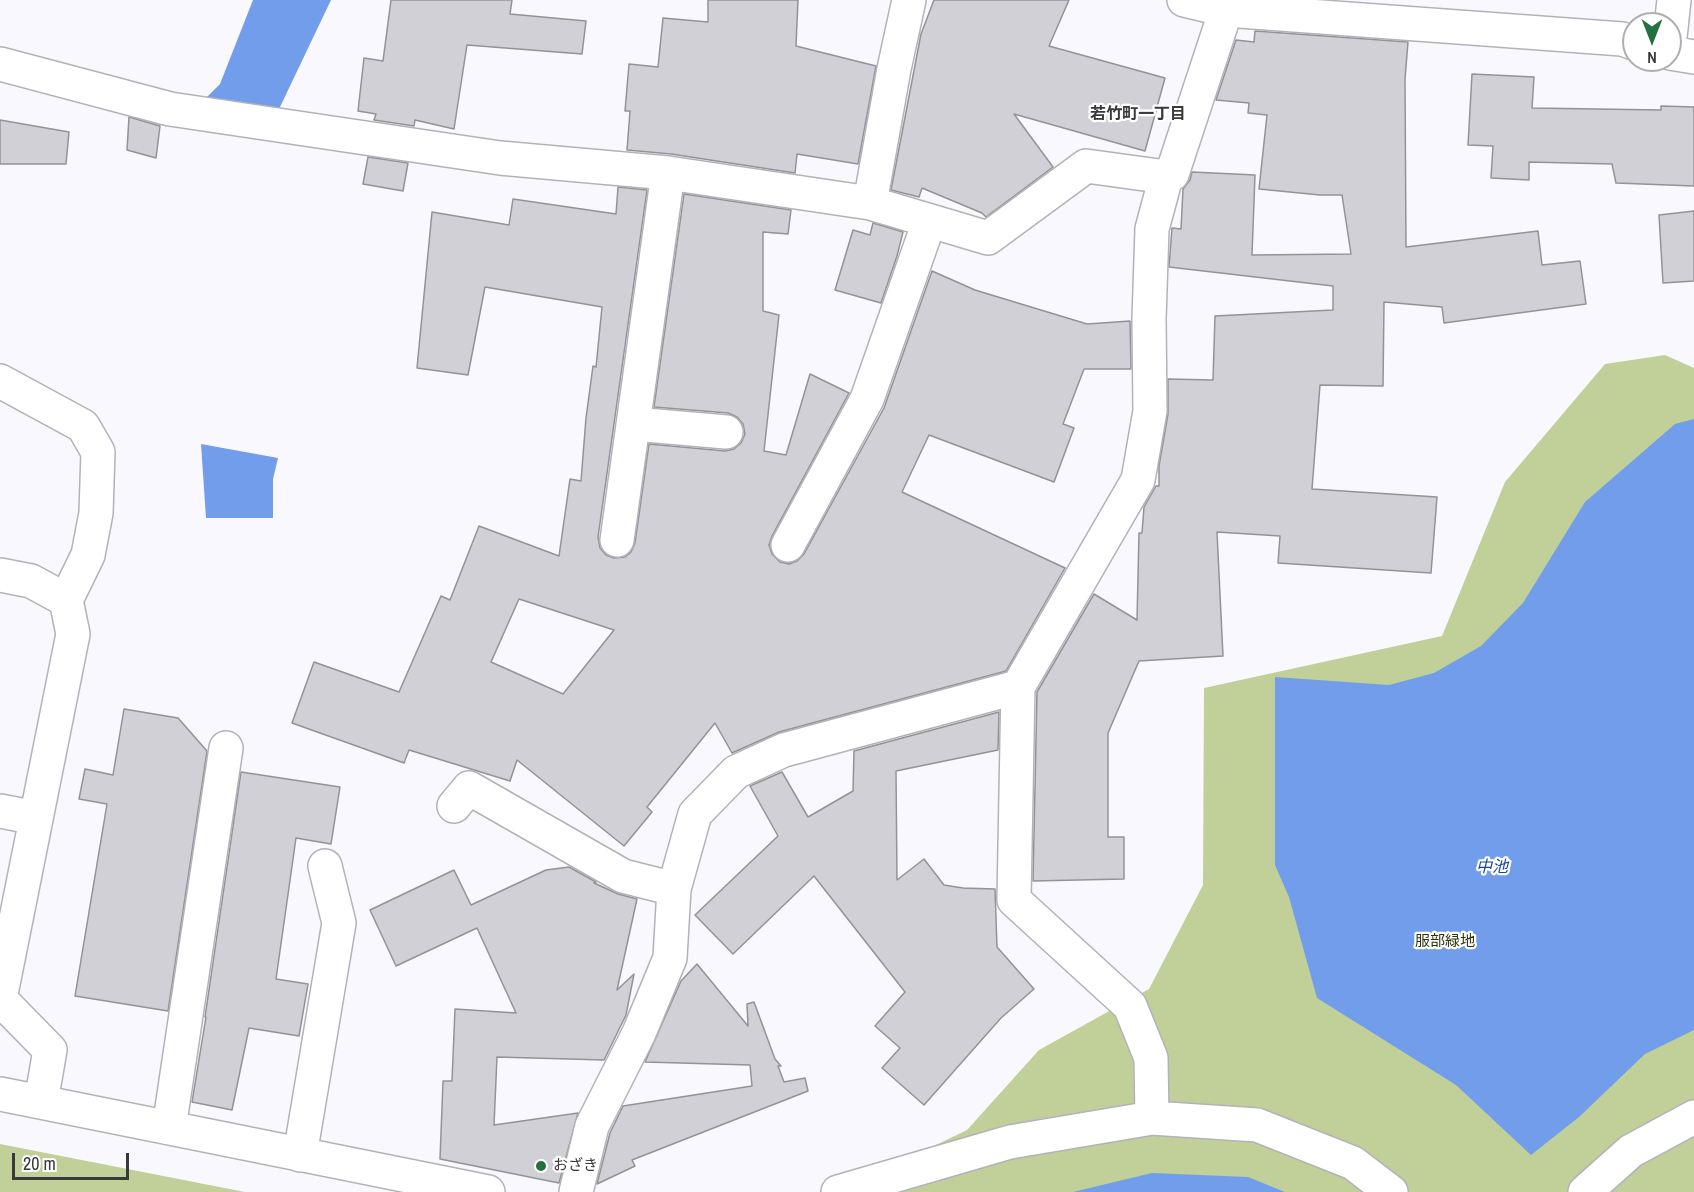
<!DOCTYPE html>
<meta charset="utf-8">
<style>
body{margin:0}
#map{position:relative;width:1694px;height:1192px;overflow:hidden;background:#f9f8ff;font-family:"Archivo Narrow",sans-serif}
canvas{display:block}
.north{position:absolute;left:1622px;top:12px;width:60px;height:60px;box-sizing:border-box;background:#fff;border:2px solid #b0afb0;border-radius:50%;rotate:180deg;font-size:16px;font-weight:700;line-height:24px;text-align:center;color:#39383a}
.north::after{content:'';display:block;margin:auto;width:21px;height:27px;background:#24703e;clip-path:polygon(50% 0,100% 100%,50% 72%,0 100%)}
.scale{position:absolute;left:12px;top:1153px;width:117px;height:27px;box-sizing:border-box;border:3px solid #39383a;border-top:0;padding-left:8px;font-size:18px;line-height:21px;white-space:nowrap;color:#39383a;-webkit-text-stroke:4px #fff;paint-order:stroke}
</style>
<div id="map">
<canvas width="1694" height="1192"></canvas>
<div class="north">N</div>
<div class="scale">20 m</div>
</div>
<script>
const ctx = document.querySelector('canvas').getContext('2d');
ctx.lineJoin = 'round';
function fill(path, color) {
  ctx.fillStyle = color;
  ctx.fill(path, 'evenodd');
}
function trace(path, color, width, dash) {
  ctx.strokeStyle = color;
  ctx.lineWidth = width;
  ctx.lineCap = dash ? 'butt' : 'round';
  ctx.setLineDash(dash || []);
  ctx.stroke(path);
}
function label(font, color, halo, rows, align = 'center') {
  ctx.font = font + ' "Archivo Narrow","Noto Sans JP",sans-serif';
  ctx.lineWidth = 4.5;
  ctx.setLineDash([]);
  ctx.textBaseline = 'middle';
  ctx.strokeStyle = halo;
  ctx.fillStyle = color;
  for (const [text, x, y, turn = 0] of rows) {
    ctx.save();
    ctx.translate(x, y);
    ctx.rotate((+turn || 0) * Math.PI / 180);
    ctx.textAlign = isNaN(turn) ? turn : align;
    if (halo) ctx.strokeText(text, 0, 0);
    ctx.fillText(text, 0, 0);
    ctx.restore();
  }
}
fill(new Path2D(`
 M1665,355l29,13v824h-856l129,-62 72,-80 110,-61 54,-104 1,-197 238,-52 63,-154 100,-118z
 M0,1144l245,48h-245z`), '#c0d098');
fill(new Path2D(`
 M253,0h78l-51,107 -8,5 -68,-12 16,-16z
 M1694,419v611l-49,24 -66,63 -48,38 -75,-70 -139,-87 -28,-101 -14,-32v-188l114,8 45,-12 47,-27 42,-43 62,-101 90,-78z
 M201,444l77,14 -5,21v39h-67z
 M1152,1173l96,4 37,15h-212z`), '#729dea');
const building = new Path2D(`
 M391,0h121l-2,14 76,7 -4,33 -115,-9 -13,84 -39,-9 -1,6 -40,-6 2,-6 -18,-3 6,-53 19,3z
 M708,0h90l-2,46 80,20 -18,98 -61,-10 -2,19 -124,-19 -44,-4 3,-39h-5l4,-47 29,3 5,-49 45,4z
 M934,0h135l-20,46 116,32 -20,73 -131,-37 39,53 -67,50 -4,-4 -60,-25 -3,9 -28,-7 30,-156z
 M1255,31l153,11 -3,37 1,168 132,-16 4,34 38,-4 6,43 -142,19 -2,-16 -58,-5 -1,84 -63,-1 -8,104 125,8 -6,76 -153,-10 2,-27 -63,-4 6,124 -84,5 -31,72v104h16v42l-91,2 4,-189 57,-98 43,26 2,-87h3l2,-26 12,-21h3v-20l9,-52v-35l45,1 2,-64 118,-6v-24l-164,-19 3,-39 9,1 2,-40 7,-9 2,-8 63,3 -3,80 99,-1 -9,-59h-22l-61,-6 8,-74 -19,-2 1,-10 -33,-3 20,-60 18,2z
 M1472,74l62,3 -2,31 129,2v-4l33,1v79l-78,-3 -4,-19 -83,-2v18l-38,-2 2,-32 -25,-1z
 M129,117l31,9 -4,32 -29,-8z
 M0,120l69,12 -3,32h-66z
 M368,157l40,6 -5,28 -40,-7z
 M618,187l29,3 -49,347 2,11 6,7 8,3 11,-1 6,-5 4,-9 14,-99 76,7 9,-2 7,-6 4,-9 -2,-10 -6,-7 -9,-4 -74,-6 30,-213 107,16 -3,24 -25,-2v79l16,4 -15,136 22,4 24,-81 39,19 -77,143 -3,9 3,9 8,8 9,2 8,-3 7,-7 80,-146 48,-137 43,19 112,34 43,-3 1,48h-47l-21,55 11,4 -20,54 -125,-47 -27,57 163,76 -59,103 -227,61 -47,21 -17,-30 -68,84 5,5 -28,34 -107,-86 -7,21 -101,-31 -5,13 -112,-40 22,-61 85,30 42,-96 9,4 29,-74 80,30 11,-77 11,2 5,-63 7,-52 3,1 6,-60 -117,-20 -17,88 -51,-7 15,-156 77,13 4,-26 103,15zM519,599l95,31 -51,64 -72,-32z
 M1694,211v70l-31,2 -4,-68z
 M873,223l30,9 -6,24 -16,47 -46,-13 18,-60 17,5z
 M124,709l54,9 29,33 -39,260 -93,-15 32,-192 -28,-5 6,-30 28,6z
 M999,712l-1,38 -102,21 1,109 27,-21 20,26 19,3 32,1 2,58 37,42 -33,29 -77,87 -42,-37 18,-20 -25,-22 30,-34 -91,-116 -81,78 -38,-39 83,-79 -28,-50 32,-14 26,45 45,-26 1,-40z
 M241,772l99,15 -9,57 -35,-6 -20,141 32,5 -9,52 -50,-8 -17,82 -40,-8 14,-85h-1z
 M569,867l27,15 -2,1 24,11 19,5 -20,91 17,-16 -8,41 -22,45 -107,-3 -3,68 84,-12 -19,70 -119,-24 3,-78h9l3,-72 61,4 -39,-85 -81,38 -26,-56 84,-40 17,35 75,-35z
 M697,964l51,62 -1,-22 7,-2 21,57 6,7h-3l6,16 21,-4 3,13 -176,69 3,6 -38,18 13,-51 13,-27 129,-20 -2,-21 -105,-3 36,-81z`);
fill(building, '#d2d0d7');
trace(building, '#949299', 1.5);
const minor = new Path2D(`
 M1184,0l42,10 396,29 12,4
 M1670,37l4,-37
 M1670,53l24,4
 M0,64l170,45 330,49 168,15 202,30 118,35 98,-72 80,11
 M870,203l24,-134 15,-69
 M0,381l83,45 15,26 -2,61 -8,42 -22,45
 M634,424l92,8
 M617,540l51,-367
 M788,545l79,-146 62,-177
 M0,575l31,6 35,19 7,34 -73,365
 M454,806l15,-18 154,88 51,13
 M0,811l36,7
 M0,999l50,51 -9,52
 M0,1094l488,98
 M1152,1118l-1,-60 -21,-52 -116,-106 4,-213 120,-207 12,-69 -1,-92 3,-90 14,-52 6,-3 54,-164
 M169,1128l57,-380
 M300,1155l39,-232 -14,-57
 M576,1192l16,-66 47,-93 31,-75 4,-69 21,-75 41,-42 48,-22 234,-63
 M838,1192l172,-50 142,-24 105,7 96,38 38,29
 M1585,1192l46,-41 63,-34`);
trace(minor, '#b4b2b8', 36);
trace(minor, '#fff', 33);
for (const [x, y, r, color] of [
 [541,1166,6,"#24703e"]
]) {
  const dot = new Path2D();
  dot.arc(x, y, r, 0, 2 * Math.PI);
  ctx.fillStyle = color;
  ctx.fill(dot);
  trace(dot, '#fff', 2);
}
label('15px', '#29320a', '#fff', [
 ["服部緑地",1445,942]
]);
label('15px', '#39383a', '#fff', [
 ["おざき",553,1166]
], 'left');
label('bold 16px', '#39383a', '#fff', [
 ["若竹町一丁目",1138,115]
]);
label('italic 16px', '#16459d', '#fff', [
 ["中池",1492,868]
]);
</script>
